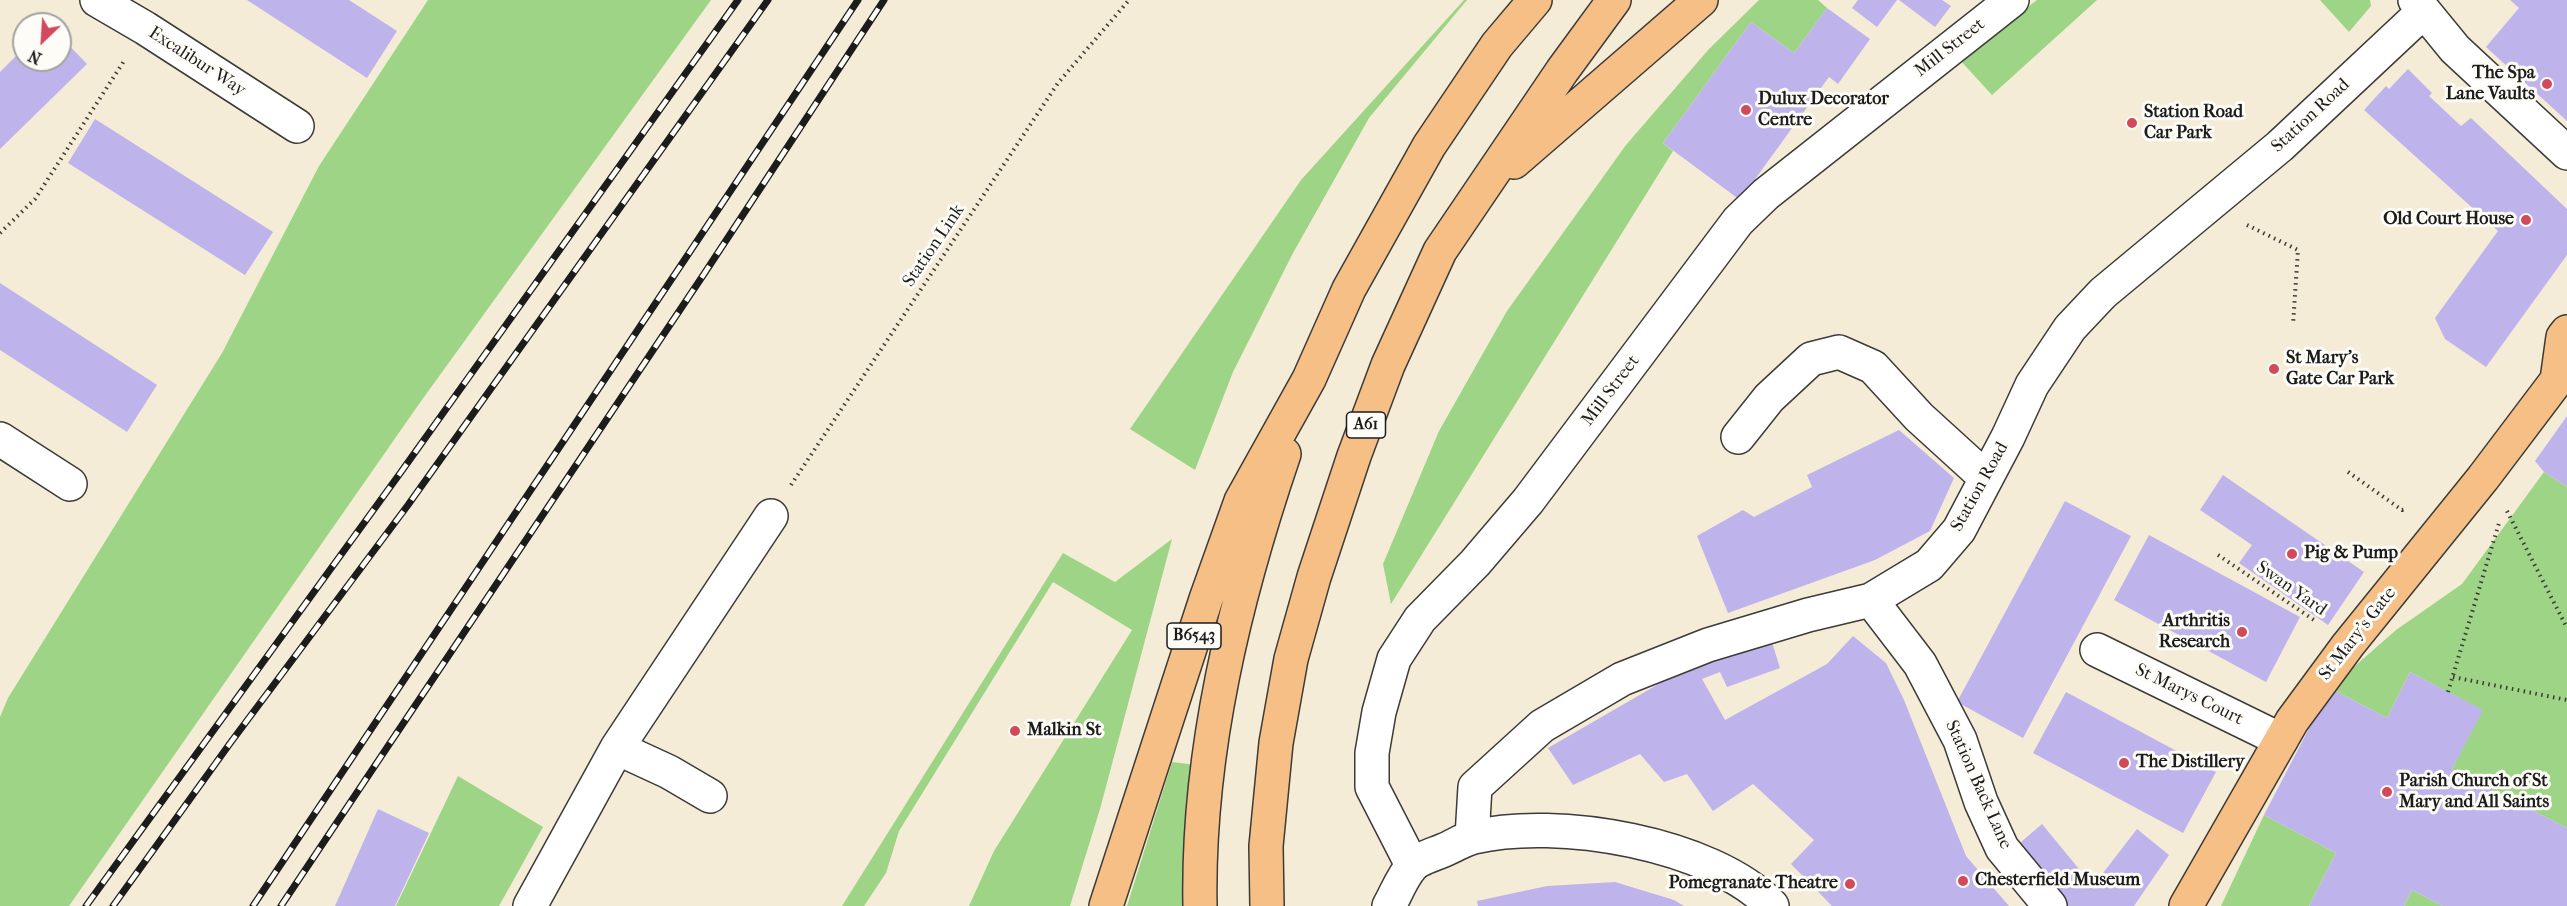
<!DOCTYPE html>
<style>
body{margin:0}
#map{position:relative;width:2567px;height:906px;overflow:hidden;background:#f4ecd6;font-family:"IM FELL French Canon",serif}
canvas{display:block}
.north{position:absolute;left:12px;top:12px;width:60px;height:60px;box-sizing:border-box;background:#fdfcf7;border:2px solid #a3a29f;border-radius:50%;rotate:205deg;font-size:16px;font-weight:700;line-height:24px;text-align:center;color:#1c1c1c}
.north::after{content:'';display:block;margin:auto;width:21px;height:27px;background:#d1495b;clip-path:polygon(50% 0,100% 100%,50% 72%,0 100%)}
</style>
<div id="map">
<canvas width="2567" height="906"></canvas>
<div class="north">N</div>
</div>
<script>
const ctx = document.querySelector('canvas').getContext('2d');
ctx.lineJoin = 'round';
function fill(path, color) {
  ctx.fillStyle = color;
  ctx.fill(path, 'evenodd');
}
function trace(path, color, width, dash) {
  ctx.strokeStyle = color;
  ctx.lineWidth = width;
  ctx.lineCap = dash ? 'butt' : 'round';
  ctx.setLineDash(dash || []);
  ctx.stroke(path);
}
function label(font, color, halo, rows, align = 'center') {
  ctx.font = font + ' "IM FELL French Canon",serif';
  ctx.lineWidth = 6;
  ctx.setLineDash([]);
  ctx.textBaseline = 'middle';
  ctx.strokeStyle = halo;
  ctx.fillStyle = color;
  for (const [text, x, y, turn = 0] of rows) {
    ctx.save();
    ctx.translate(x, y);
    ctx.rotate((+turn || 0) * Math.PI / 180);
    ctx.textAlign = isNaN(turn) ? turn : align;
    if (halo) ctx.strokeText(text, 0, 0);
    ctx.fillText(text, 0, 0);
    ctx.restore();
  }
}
fill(new Path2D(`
 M428,0h283l-292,404 -350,502h-69v-189l8,-19 214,-345 97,-187z
 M1464,0h3l-98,118 -76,135 -60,119 -38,98 -65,-41 171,-249z
 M1759,0h59l9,8 -33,45 -43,-31 -88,121 10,8 -282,453 -8,-40 56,-133 68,-120 119,-166 83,-96z
 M2037,0h60l-105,95 -33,-36z
 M2320,0h50l1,6 -22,26z
 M2544,472l23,15v341l-115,-59 30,-59 -72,-38 -23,46 -57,-30 66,-58 66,-46z
 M1172,539l-72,270 -30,97h-101l25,-55 138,-221 -79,-48 -154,249 -13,42 -22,33h-22l221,-353 52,29z
 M1172,762l24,3 -13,141h-56z
 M458,776l85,51 -44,79h-103z
 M2264,815l72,38 -27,53h-88z
 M2412,890l31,16h-39z`), '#9ed486');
fill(new Path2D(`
 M247,0h102l48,31 -30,47z
 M1858,0h39l-20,27 -25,-19z
 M1899,0h43l9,6 -16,21z
 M2510,0h57v121l-81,-74 33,-39z
 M1827,8l43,31 -32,45 -9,-7 -89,123 -77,-57 88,-121 43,31z
 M60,36l27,28 -87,85v-77l24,-24v12h36z
 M2408,69l24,24 -3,3 32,30 10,-8 96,91v46l-81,112 -41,-28 -10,-21 63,-87 -134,-121 22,-24 3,3z
 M95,119l178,113 -28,43 -177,-112z
 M0,283l157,102 -30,47 -127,-82z
 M2567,416v71l-23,-15 -9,-11z
 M1899,430l55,48 -24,53 -55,29 -147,53 -31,-77 46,-26 11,7 58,-30 -5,-12z
 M2223,475l141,97 -36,53 -89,-62 13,-18 -52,-35z
 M2065,501l66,35 -108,202 -66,-36z
 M2149,535l151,82 -34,65 -152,-82z
 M1853,636l33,27 18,37 62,156 43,50h-177l-41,-42 23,-24 -61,-56 -40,27 -26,-37 -23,8 -24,-28 -67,31 -25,-37 140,-81 83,-28 9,29 -53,19 -7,-15 -18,7 23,41 102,-56z
 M2410,672l73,38 -31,59 115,59v78h-124l-31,-16 -8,16h-95l27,-53 -72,-38 66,-127 57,30z
 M2066,692l150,80 -33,61 -150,-80z
 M378,809l51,24 -34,73h-60z
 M2042,824l51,62 44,-57 32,26 -35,51h-71l-49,-58z
 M1615,882l59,18 10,6h-206l-1,-5 70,-15z`), '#bfb3ec');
const minor = new Path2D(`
 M97,0l48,28 152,98
 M2415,0l40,49 112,104
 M1738,437l31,-39 42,-39 28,-7 34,15 46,50 67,61
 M0,439l70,45
 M1871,600l49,64 40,76 21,62 21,46 48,58
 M2097,650l184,90
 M617,748l52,24 41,24
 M1472,837l3,-50 67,-61 80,-47 86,-34 100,-30 63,-15 58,-35 30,-35 49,-93 24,-52 38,-57 33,-35 177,-147 143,-134
 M1412,865l-40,-78v-34l7,-41 15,-53 26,-40 55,-56 53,-62 210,-280 28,-27 246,-194
 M530,906l87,-158 154,-232
 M1389,906c7,-12 13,-29 23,-40 6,-7 23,-12 32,-16 10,-4 20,-11 30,-13 82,-20 238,6 298,69`);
const major = new Path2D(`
 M2186,906l106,-185 56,-76 135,-167 74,-98 6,-43 4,-5`);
const highway = new Path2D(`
 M1514,162l187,-162
 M1106,906l100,-307 35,-98 68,-122 40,-90 80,-143 68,-101 38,-45
 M1200,906c-3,-153 35,-308 84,-452
 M1267,906l-1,-60 10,-103 15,-84 23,-82 40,-121 34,-91 52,-114 122,-180 52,-71`);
trace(minor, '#3c3b38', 36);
trace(major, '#3c3b38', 36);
trace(highway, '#3c3b38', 36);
trace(new Path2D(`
 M2247,225l51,25 -5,75
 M0,233l35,-34 89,-138
 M2348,472l54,38 4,-1
 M791,485l267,-402 71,-83
 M2507,511l60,117
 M2218,555l99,67
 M2453,677l114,23
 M2448,692l51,-169`), '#3c3b38', 4, [1.5, 4.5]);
trace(minor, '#fff', 33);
trace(major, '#f5bf86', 33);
trace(highway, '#f5bf86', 33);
const rail = new Path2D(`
 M86,906l315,-434 337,-472
 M113,906l118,-164 177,-237 360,-505
 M253,906l605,-906
 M281,906l423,-632 180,-274`);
trace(rail, '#1c1c1c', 7);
trace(rail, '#fdfcf7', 4.5, [14]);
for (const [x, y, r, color] of [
 [2547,84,6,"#d1495b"],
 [1746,110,6,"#d1495b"],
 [2132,123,6,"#d1495b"],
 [2526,220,6,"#d1495b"],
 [2274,369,6,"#d1495b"],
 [2292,554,6,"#d1495b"],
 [2242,632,6,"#d1495b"],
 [1015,731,6,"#d1495b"],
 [2124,763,6,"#d1495b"],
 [2387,792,6,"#d1495b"],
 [1963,881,6,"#d1495b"],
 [1850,884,6,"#d1495b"]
]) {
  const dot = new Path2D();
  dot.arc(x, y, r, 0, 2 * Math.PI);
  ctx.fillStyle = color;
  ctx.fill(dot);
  trace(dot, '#fdfcf7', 2);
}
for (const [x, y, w] of [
 [1366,425,39],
 [1194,636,54]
]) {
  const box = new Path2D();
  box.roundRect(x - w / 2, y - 13, w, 26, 4.5);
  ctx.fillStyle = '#fdfcf7';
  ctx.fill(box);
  trace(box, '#1c1c1c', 1.5);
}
label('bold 16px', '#1c1c1c', null, [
 ["A61",1366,425],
 ["B6543",1194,636]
]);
label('18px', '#1c1c1c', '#fdfcf7', [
 ["Mill Street",1950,48,-38],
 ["Excalibur Way",197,62,33],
 ["Station Road",2311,116,-43],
 ["Station Link",934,246,-56],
 ["Mill Street",1611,391,-53],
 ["Station Road",1980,487,-61],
 ["Swan Yard",2291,589,35],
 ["St Mary's Gate",2358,634,-52],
 ["St Marys Court",2189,695,26],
 ["Station Back Lane",1978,785,66]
]);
label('bold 18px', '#1c1c1c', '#fdfcf7', [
 ["The Spa",2535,74,"right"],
 ["Lane Vaults",2535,95,"right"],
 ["Dulux Decorator",1758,100],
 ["Centre",1758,121],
 ["Station Road",2144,113],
 ["Car Park",2144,134],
 ["Old Court House",2514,220,"right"],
 ["St Mary's",2286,359],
 ["Gate Car Park",2286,380],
 ["Pig & Pump",2304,554],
 ["Arthritis",2230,622,"right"],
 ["Research",2230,643,"right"],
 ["Malkin St",1027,731],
 ["The Distillery",2136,763],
 ["Parish Church of St",2399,782],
 ["Mary and All Saints",2399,803],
 ["Chesterfield Museum",1975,881],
 ["Pomegranate Theatre",1838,884,"right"]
], 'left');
</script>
